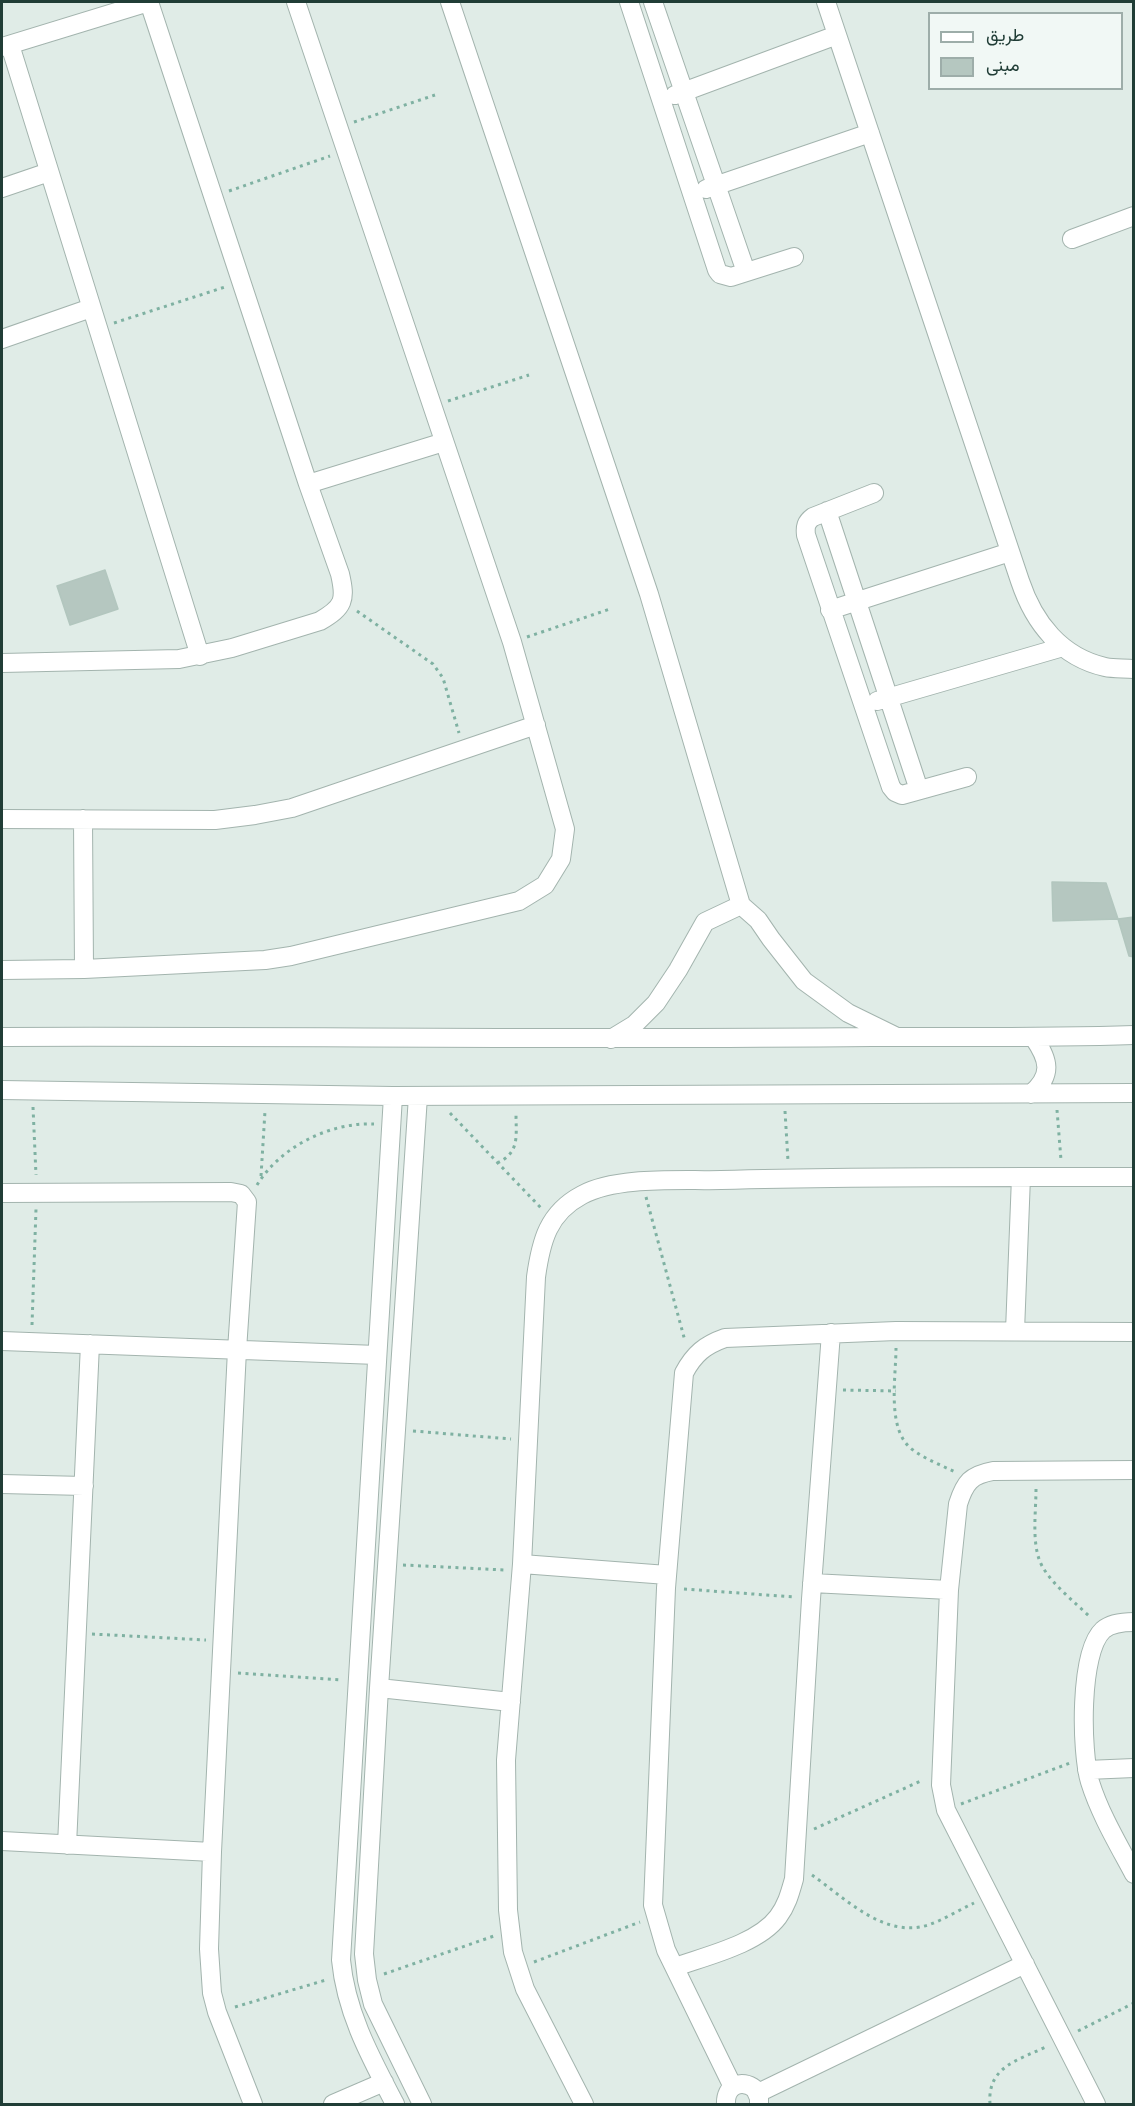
<!DOCTYPE html>
<meta charset="utf-8">
<style>
body{margin:0}
#map{position:relative;width:1135px;height:2106px;overflow:hidden;background:#e0ece7;font-family:"Work Sans",Vazirmatn,sans-serif}
canvas{display:block}
.frame{position:absolute;inset:0;border:3px solid #203d36;pointer-events:none}
.legend{position:absolute;left:928px;top:12px;width:195px;height:78px;box-sizing:border-box;background:#f1f8f5;border:2px solid #9dada9;margin:0;padding:8px 10px;list-style:none;font-size:18px;color:#203d36}
.legend li{display:flex;align-items:center;gap:12px;height:30px}
.legend b{width:30px;border:2px solid #9dada9}
</style>
<div id="map">
<canvas width="1135" height="2106"></canvas>
<div class="frame"></div>
<ul class="legend">
<li><b style="height:8px;background:#fff"></b>طريق</li>
<li><b style="height:16px;background:#b5c7c0"></b>مبنى</li>
</ul>
</div>
<script>
const ctx = document.querySelector('canvas').getContext('2d');
ctx.lineJoin = 'round';
function fill(path, color) {
  ctx.fillStyle = color;
  ctx.fill(path, 'evenodd');
}
function trace(path, color, width, dash) {
  ctx.strokeStyle = color;
  ctx.lineWidth = width;
  ctx.lineCap = dash ? 'butt' : 'round';
  ctx.setLineDash(dash || []);
  ctx.stroke(path);
}
const building = new Path2D(`
 M105,570l13,39 -48,16 -13,-39z
 M1052,882l54,1 12,36 -65,2z
 M1134,917v40l-5,-1 -11,-37z`);
fill(building, '#b5c7c0');
trace(building, '#b2c6be', 1.5);
const minor = new Path2D(`
 M450,2l199,592 92,311 17,15 13,19 33,42 44,32 49,24
 M629,2l88,268 3,4 11,3 63,-20
 M653,2l93,270
 M826,2l194,579c14,42 41,76 85,86 9,2 19,1 29,2
 M10,45l190,611
 M2,47l147,-45
 M675,95l162,-60
 M2,188l47,-16
 M706,189l164,-56
 M1072,239l62,-23
 M2,339l89,-31
 M308,484l136,-42
 M874,493l-61,24c-7,5 -8,10 -7,18l85,252 4,5 7,3 65,-18
 M827,511l92,279
 M830,610l180,-58
 M2,663l177,-4 53,-11 88,-27c24,-14 26,-21 20,-47l-32,-90 -159,-482
 M877,701l186,-54
 M2,819l213,1 40,-5 37,-7 244,-83
 M83,819l1,150
 M2,970l82,-1 181,-9 26,-4 228,-55 26,-16 16,-26 4,-30 -53,-187 -216,-640
 M2,1037c290,-1 580,3 870,0 87,0 174,1 262,-2
 M611,1039l23,-14 22,-22 22,-33 27,-48 36,-17
 M2,1090l391,6 741,-3
 M1031,1094c22,-19 18,-34 3,-56
 M393,1096l-52,864c5,53 30,98 54,144
 M418,1096l-39,592 -15,266 3,26 6,24 49,100
 M2,1193l229,-1 10,2 6,8 -10,148 -25,502 -3,97 3,44 5,19 36,92
 M1015,1331l6,-154
 M2,1341l375,14
 M2,1484l82,2
 M522,1564l145,11
 M812,1583l137,7
 M1134,1622c-10,0 -23,1 -31,8 -24,22 -22,122 -13,152 10,32 28,62 44,92
 M379,1688l132,14
 M1087,1770l47,-2
 M2,1841l210,11
 M67,1845l23,-501
 M675,1967c31,-11 83,-23 103,-50 9,-12 12,-24 16,-38l17,-280 20,-266
 M733,2087l-67,-137 -13,-45 13,-317 18,-215c10,-19 21,-28 41,-35l171,-7 238,1
 M758,2093l267,-129
 M333,2104l51,-22
 M584,2104l-59,-115 -12,-37 -5,-42 -2,-150 16,-196 14,-287c5,-36 12,-64 46,-82 35,-19 99,-14 139,-15 137,-4 275,-3 413,-3
 M726,2104c-1,-18 15,-26 29,-15l4,9v6
 M1096,2104l-150,-294 -5,-25 8,-195 9,-86c7,-22 13,-29 35,-33l141,-1`);
trace(minor, '#a3b4ae', 20);
trace(new Path2D(`
 M354,122l81,-27
 M229,191l101,-35
 M114,323l111,-36
 M448,401l81,-26
 M357,611l76,53 10,14 16,55
 M527,637l83,-28
 M33,1107l3,68
 M1057,1110l4,50
 M785,1111l3,50
 M450,1113l91,95
 M497,1163c23,-10 19,-27 19,-49
 M261,1176l4,-65
 M257,1185c23,-38 73,-63 117,-61
 M646,1197l39,144
 M32,1325l4,-116
 M896,1348c0,30 -10,83 17,102 12,9 28,15 42,22
 M843,1390l53,1
 M413,1431l98,8
 M1036,1489c0,22 -4,49 3,70 7,21 36,43 52,59
 M403,1565l102,5
 M684,1589l110,8
 M92,1634l114,6
 M238,1673l104,7
 M961,1804l109,-41
 M814,1829l109,-49
 M812,1875c33,23 72,64 116,50 15,-5 31,-15 46,-22
 M534,1962l106,-40
 M384,1974l110,-38
 M235,2007l91,-27
 M1078,2031l56,-28
 M990,2104c-3,-38 29,-44 58,-58`), '#7fb1a2', 3, [3, 4.5]);
trace(minor, '#fff', 18);
</script>
